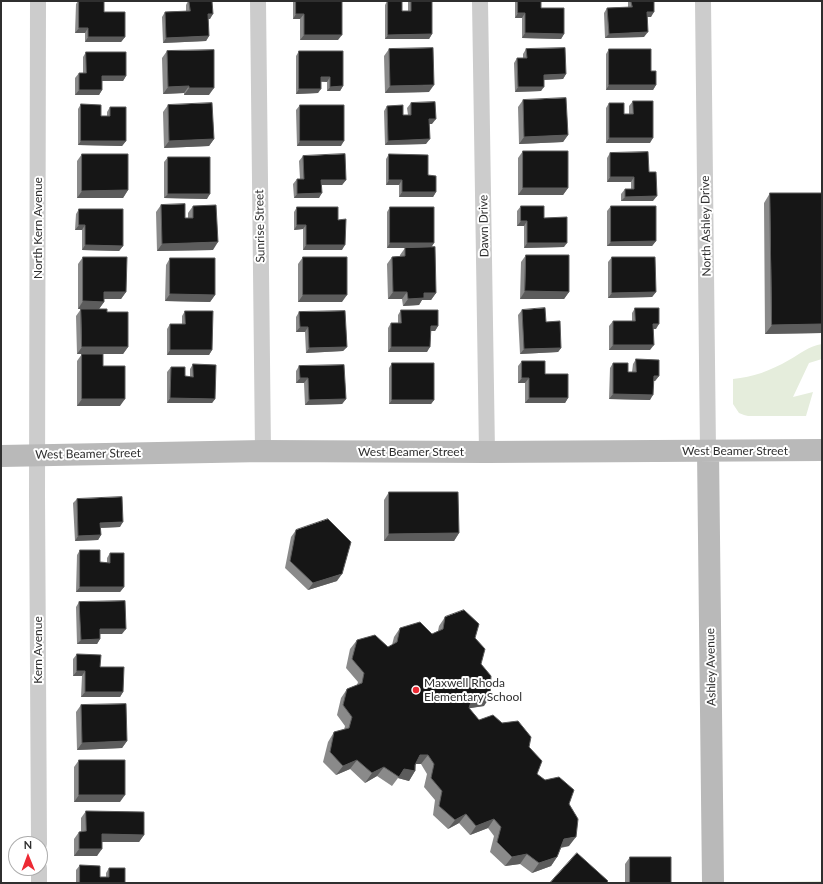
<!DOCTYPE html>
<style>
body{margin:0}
#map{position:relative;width:823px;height:884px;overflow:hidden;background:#fff;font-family:Lato,sans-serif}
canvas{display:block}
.frame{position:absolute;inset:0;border:2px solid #2f2f2f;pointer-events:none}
.north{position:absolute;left:8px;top:836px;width:40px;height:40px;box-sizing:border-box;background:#fff;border:1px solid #acacac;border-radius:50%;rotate:359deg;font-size:11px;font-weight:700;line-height:16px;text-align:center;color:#2f2f2f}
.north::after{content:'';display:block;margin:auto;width:14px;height:18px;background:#ed2a34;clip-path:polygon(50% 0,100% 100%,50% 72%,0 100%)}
</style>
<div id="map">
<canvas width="823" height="884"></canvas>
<div class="frame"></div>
<div class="north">N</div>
</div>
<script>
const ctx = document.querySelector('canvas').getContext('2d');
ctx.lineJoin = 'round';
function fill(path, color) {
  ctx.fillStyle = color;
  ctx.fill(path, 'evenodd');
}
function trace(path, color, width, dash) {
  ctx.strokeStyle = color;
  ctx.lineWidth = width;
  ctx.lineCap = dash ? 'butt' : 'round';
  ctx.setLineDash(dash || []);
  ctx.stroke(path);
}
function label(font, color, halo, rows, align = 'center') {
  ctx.font = font + ' Lato,sans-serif';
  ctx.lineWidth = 4;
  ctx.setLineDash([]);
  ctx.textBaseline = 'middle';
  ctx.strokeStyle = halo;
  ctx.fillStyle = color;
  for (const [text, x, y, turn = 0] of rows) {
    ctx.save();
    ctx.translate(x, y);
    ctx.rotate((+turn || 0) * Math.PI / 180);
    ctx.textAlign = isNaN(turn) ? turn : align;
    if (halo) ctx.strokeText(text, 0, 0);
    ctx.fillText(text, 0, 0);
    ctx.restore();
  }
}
fill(new Path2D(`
 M822,344v15l-13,4 -16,34 20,-5 -7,24h-58l-4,-1 -5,-2 -6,-9v-25c20,-2 37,-8 56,-19 11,-6 20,-14 33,-16z
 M822,881v2h-88z`), '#e5eddc');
trace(new Path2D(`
 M38,1l-1,494 2,349
 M258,1l5,450
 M480,1l7,451
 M703,1l5,450
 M39,868v15`), '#ccc', 16);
trace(new Path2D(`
 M708,451l5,432
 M1,456l262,-5 224,1 335,-2`), '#b9b9b9', 22);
fill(new Path2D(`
 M78,1h26v11l21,25 -4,5h-36v-9h-10l1,-29z
 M188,1h24l-2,18h-2l1,17 -3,5 -43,2 -1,-26 3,-5 21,-1v-6z
 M294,1h48l-4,39h-38v-21h-7v-17z
 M387,1h15v10h6v-10h24v33l-3,5h-44v-34z
 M515,1h26v7l23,26 -3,5 -39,-1v-20h-7z
 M628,1h26l-3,16h-4l-3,20 -39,1 -1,-25 3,-5 21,-1z
 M389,49l40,43 -44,1 -1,-37z
 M526,49l40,25 -3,5 -19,1 -3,11 -26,1 -1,-29 3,-5h6v-4z
 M609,49l42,22 5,14 -3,5h-47v-36z
 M167,51l42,44h-25v-2l-21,1 -1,-36z
 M299,51l44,35 -3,5h-13v-9h-6l-3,11 -22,1v-38z
 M86,52l40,24 -3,5h-21v9l-3,5h-24v-17l4,-5h4v-16z
 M523,100l45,35 -5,7 -44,2 -1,-37z
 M633,101l17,42h-44v-35l3,-5 15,11h5v-8z
 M411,103l21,21h-3l-3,20 -41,1 -1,-34 3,-5 16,9h5l-1,-7z
 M81,104l20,12h6v-4l3,-5 16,34 -4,5 -44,-1v-36z
 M168,105l46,34 -5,7 -45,2 -1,-36z
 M300,105l41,41h-44l-1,-36z
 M523,151l45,37 -5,7h-45v-37z
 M610,153l39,19 4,29h-32v-7l4,-5h6v-7h-24v-24z
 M82,154l46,36 -5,8h-46v-37z
 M389,154l39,21 8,17 -3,5h-34v-12h-13v-26z
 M303,156l43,24 -4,5h-20l-3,13h-25l-1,-14 4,-5h3l-1,-18z
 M168,157l39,42 -43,-1v-36z
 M770,193h52v140l-57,1 -1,-131z
 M161,205l24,13h3v-5l5,-7 20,44 -56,1 -1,-39z
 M521,206l23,12 20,29 -40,1v-22h-7v-15z
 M611,206l45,35 -4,5h-45v-35z
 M297,207l41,13 4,30h-39v-21l-9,1v-18z
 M390,207l41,41 5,45 -5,7h-9l-3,5 -16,1 -1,-7h-14l-1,-35 5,-7 8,-1v-1l5,-7h9h-27v-36z
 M79,209l44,37 -4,5 -37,-1v-20h-7l1,-16z
 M526,255l43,37 -5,7h-44l1,-37z
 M83,257l43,35 -5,7h-17v3l-5,7 8,3 21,35 -5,7h-46l-1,-38 5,-7h4h-7v-45z
 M303,257l39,45h-44v-38z
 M612,257l44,35 -4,5 -44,1v-36z
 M170,258l45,37 -5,7 -45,-1 1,-36z
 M635,308l21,21h-3l-3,21h-41v-24l4,-5h19v-8z
 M401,310l37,16 -3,5h-4l-4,21h-39v-24l3,-5h7v-8z
 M522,310l24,12 15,26 -3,4 -38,2 -2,-39z
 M185,311l27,39 -3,5h-42v-26l3,-5h12v-8z
 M299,312l48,35 -4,4 -37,2 -1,-21h-9v-15z
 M82,354l21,12 17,40h-43v-45z
 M636,359l23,17 -4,5h-2l-3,19 -41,-1 1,-31 3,-5 15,9h4l1,-8z
 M522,361l23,13 23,24 -3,5h-40v-20h-7v-17z
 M392,363l42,37 -3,4h-42v-36z
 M193,364l22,35 -3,4h-45v-31l4,-5 14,9 5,1v-8z
 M299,366l47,33 -4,5 -37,1 -1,-22h-8v-12z
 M389,492l70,41 -5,8h-70v-41z
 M77,499l43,28 -19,1v7l-3,5 -23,1 -2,-38z
 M296,530l41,51 -29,9 -23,-22 6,-31z
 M80,550l20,12 7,1v-5l3,-5 14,34 -4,5h-44l1,-37z
 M79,602l43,32h-22v5l-3,5h-20l-1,-37z
 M445,617l30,21 6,26 3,42 -15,2 10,12 50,27 8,27 32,30v42l-8,2 -4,9 -6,9 -19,7 -12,-9 -15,2 -15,-14 4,-16 -6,-8 -18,7 -11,-12 -11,6 -15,-14 2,-15 -11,-13 3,-13 -6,-10h-5l-1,7 -6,10 -11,-3 -6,8 -15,-10 -12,7 -15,-14 -14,6 -13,-13 5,-20 6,-10 10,-2 1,-4 -8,-11 4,-17 6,-9 10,-4 1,-3 -12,-14 4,-19 7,-9 31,7 4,-2 2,-8 6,-9 32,6 6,-3 1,-5z
 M77,654l23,13 23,25 -3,5h-39l1,-21h-9v-17z
 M81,705l46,36 -5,7 -45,2 -1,-38z
 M79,760l41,42h-46v-35z
 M86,811l58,24 -5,7h-37l-5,14h-23v-17l5,-7h2v-14z
 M630,857l41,26h-46v-19z
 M80,865l20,12h6v-4l3,-5 16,15h-49v-13z`), '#8a8a8a');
fill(new Path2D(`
 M647,12h7l-3,5h-7z
 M518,13h7l-3,5h-7z
 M208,14h5l-3,5h-5z
 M296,14h8l-4,5h-7z
 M79,28h9l-3,5h-10z
 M648,32l-4,5 -39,1 4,-4z
 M525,33l39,1 -3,5 -39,-1z
 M432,34l-3,5h-44l3,-4z
 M304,35h38l-4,5h-38z
 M209,36l-3,5 -43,2 3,-5z
 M88,37h37l-4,5h-36z
 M566,74l-3,5 -23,1 4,-5z
 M102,76h24l-3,5h-24z
 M321,77h9l-3,5 -9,-1z
 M434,85l-5,7 -44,1 5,-7z
 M609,85h47l-3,5h-47z
 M189,86l-5,7 -21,1 5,-7z
 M343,86l-3,5h-13l3,-4z
 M518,87h26l-3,4 -26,1z
 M189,88h25l-5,7h-25z
 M299,89h22l-3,4 -22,1z
 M79,90h23l-3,5h-24z
 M429,119h7l-4,5h-6z
 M568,135l-5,7 -44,2 5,-7z
 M609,138h44l-3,5h-44z
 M214,139l-5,7 -45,2 5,-7z
 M430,139l-4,5 -41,1 3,-4z
 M81,141h45l-4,5 -44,-1z
 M300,141h44l-3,5h-44z
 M610,177h24l-3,5h-24z
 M321,180h25l-4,5h-24z
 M389,180h13l-3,5h-13z
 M523,188h45l-5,7h-45z
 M128,190l-5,8h-46l5,-7z
 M402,192h34l-3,5h-34z
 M322,193l-3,5h-25l3,-4z
 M168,194h42l-3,5 -43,-1z
 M657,196l-4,5h-32l4,-4z
 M521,221h6l-3,5h-7z
 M79,225h6l-3,5h-7z
 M297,225h9l-3,4 -9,1z
 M656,241l-4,5h-45l4,-4z
 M218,242l-5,8 -56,1 5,-7z
 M390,243h44l-3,5h-44z
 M527,243h40l-3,4 -40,1z
 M85,245l38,1 -4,5 -37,-1z
 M306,245h39l-3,5h-39z
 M525,291l44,1 -5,7h-44z
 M104,292h22l-5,7h-22z
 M393,292h14l-5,7h-14z
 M656,292l-4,5 -44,1 4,-5z
 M424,293h12l-5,7h-9l-3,5 -16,1 5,-7z
 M170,294l45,1 -5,7 -45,-1z
 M303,295h44l-5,7h-44z
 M83,301l21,1 -5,7h-21z
 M653,324h6l-3,5h-6z
 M822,324v9l-57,1 7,-9z
 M431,326h7l-3,5h-8z
 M300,327h8l-3,5h-9z
 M613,345h41l-4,5h-41z
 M82,347h46l-5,7h-46z
 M347,347l-4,4 -37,2 3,-5z
 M391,347h39l-3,5h-39z
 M561,348l-3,4 -38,2 4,-5z
 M170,350h42l-3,5h-42z
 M654,376h5l-4,5h-5z
 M300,378h8l-4,5h-8z
 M522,378h7l-4,5h-7z
 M613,394l40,1 -3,5 -41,-1z
 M170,398l45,1 -3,4h-45z
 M529,398h39l-3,5h-40z
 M82,399h43l-5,7h-43z
 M346,399l-4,5 -37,1 4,-5z
 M392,400h42l-3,4h-42z
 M123,522l-3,5 -23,1 3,-5z
 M459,533l-5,8h-70l5,-7z
 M101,535l-3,5 -23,1 3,-5z
 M342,574l-5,7 -29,9 5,-7z
 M80,587h44l-4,5h-44z
 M100,629h26l-4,5h-25z
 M100,639l-3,5h-20l4,-4z
 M77,671h8l-3,5h-9z
 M85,692h38l-3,5h-39z
 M490,697l-6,9 -19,3 7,-10z
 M127,741l-5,7 -45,2 5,-7z
 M420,755h8l-7,9h-8z
 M357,760l-7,9 -14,6 7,-9z
 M384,767l-7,9 -12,7 7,-10z
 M404,769l11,2 -6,10 -11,-3z
 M79,795h46l-5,7h-46z
 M466,814l-7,9 -11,6 7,-9z
 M494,819l-6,9 -18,7 6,-9z
 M102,834l42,1 -5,7h-42z
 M576,837l-7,9 -12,2 7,-9z
 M79,849h23l-5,7h-23z
 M527,854l-7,10 -15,2 7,-9z
 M557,857l-6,9 -19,7 7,-10z`), '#5c5c5c');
const building = new Path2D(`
 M79,1h25v11h21v25h-37v-9h-9z
 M189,1h23l1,13h-5l1,22 -43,2 -1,-26 25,-1z
 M296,1h46v34h-38v-21h-8z
 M388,1h14v10h9v-10h21v33l-44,1z
 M518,1h23v7h23v26l-39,-1v-20h-7z
 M631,1h23v11h-7l1,20 -39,2 -2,-26 25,-1z
 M433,48l1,37 -44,1 -1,-37z
 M565,48l1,26 -22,1v12h-26l-1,-29h10l-1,-9z
 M609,49h42v22h5v14h-47z
 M214,50v38h-25v-2l-21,1 -1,-36z
 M299,51h44v35l-13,1v-10h-9v12h-22z
 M86,52h40v24h-24v14h-23v-17h7z
 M566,98l2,37 -44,2 -1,-37z
 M633,101h20v37h-44v-35h15v11h9z
 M435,102l1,17h-7l1,20 -42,2 -1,-35 16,-1v10h8v-12z
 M212,103l2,36 -45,2 -1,-36z
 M81,104l20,1v11h9v-9h16v34h-45z
 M300,105h44v36h-44z
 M523,151h45v37h-45z
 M648,152l1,20h7l1,24 -32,1v-8h9v-12h-24v-24z
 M82,154h46v36l-46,1z
 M345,154l1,26h-25l1,13 -25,1v-15h7l-1,-23z
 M389,154l39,1v20l8,1v16h-34v-12h-13z
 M168,157h42v37h-42z
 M770,193h52v131l-50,1z
 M185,204v14h8v-12l23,-1 2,37 -56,2 -1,-39z
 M521,206h23v12l23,-1v26h-40v-22h-6z
 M611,206h45v35l-45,1z
 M297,207h41v13l8,-1 -1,26h-39v-20h-9z
 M390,207h44v36h-44z
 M79,209h44v37l-38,-1v-20h-6z
 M435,247l1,46h-12v5l-16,1 -1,-7h-14l-1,-35 13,-1v-8z
 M526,255h43v37l-44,-1z
 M83,257h44l-1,35h-22v10l-21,-1z
 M303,257h44v38h-44z
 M612,257h43l1,35 -44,1z
 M170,258h45v37l-45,-1z
 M545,308l1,14 14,-1 1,27 -37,1 -2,-39z
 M635,308h24v16h-6l1,21h-41v-24h22z
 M81,309h26v3h21v35h-46z
 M401,310h37v16h-7l-1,21h-39v-24h10z
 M185,311h28l-1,39h-42v-26h15z
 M345,311l2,36 -38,1 -1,-21h-8l-1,-15z
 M82,354h21v12h22v33h-43z
 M636,359l23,1v16h-5l-1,19 -40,-1v-31h15v9h8z
 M522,361h23v13h23v24h-39v-20h-7z
 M392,363h42v37h-42z
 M193,364l23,1 -1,34 -45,-1 1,-31h14v9l8,1z
 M344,365l2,34 -37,1 -1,-22h-8l-1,-12z
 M389,492h69l1,41 -70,1z
 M122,497l1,25 -23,1 1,12 -23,1 -1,-37z
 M328,519l23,23 -9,32 -29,9 -23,-22 6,-31z
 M80,550h20v12l10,1v-10h14v34h-44z
 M125,601l1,28h-26v10l-19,1 -2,-38z
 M464,610l15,14 -4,14 10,11 -4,15 10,12 -1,21 -18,2 -3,9 10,12 14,-5 9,8 16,-2 13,16 -2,10 13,14 -5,13 8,6 14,-3 15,13 -5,14 9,15 -2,18 -12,2 -7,18 -18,6 -12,-9 -15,3 -15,-15 4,-15 -7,-8 -18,7 -10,-12 -11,6 -16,-14 3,-15 -11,-13 3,-14 -6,-9h-8l-5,10v6l-11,-2 -5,8 -15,-10 -12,6 -15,-13 -14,6 -13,-14 4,-20 15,-4 3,-11 -9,-12 4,-16 15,-6 2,-10 -12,-14 5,-19 18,-5 13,12 9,-5 3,-14 20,-6 12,12 11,-5 2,-12z
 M77,654l24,1 -1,12h24l-1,25h-38v-21h-8z
 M126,704l1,37 -45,2 -1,-38z
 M79,760h46v35h-46z
 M86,811l58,1v23l-42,-1v15h-23v-17l7,-1z
 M577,853l31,28 -2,2h-56z
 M630,857h41v26h-41z
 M80,865l20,1v11h9v-9h16v15h-45z`);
fill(building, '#161616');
trace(building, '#5c5c5c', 1);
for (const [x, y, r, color] of [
 [416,690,4,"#ed2a34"]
]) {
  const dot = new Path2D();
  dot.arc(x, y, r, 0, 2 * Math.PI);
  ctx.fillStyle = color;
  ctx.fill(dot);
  trace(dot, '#fff', 1.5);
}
label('12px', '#2f2f2f', '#fff', [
 ["Sunrise Street",260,226,-91],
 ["Dawn Drive",484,226,-91],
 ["North Ashley Drive",706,226,-91],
 ["North Kern Avenue",38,228,-90],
 ["West Beamer Street",735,451],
 ["West Beamer Street",411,452],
 ["West Beamer Street",88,454,-1],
 ["Kern Avenue",38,650,-90],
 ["Ashley Avenue",711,667,-91]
]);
label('12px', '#2f2f2f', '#fff', [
 ["Maxwell Rhoda",424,683],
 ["Elementary School",424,697]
], 'left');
</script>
